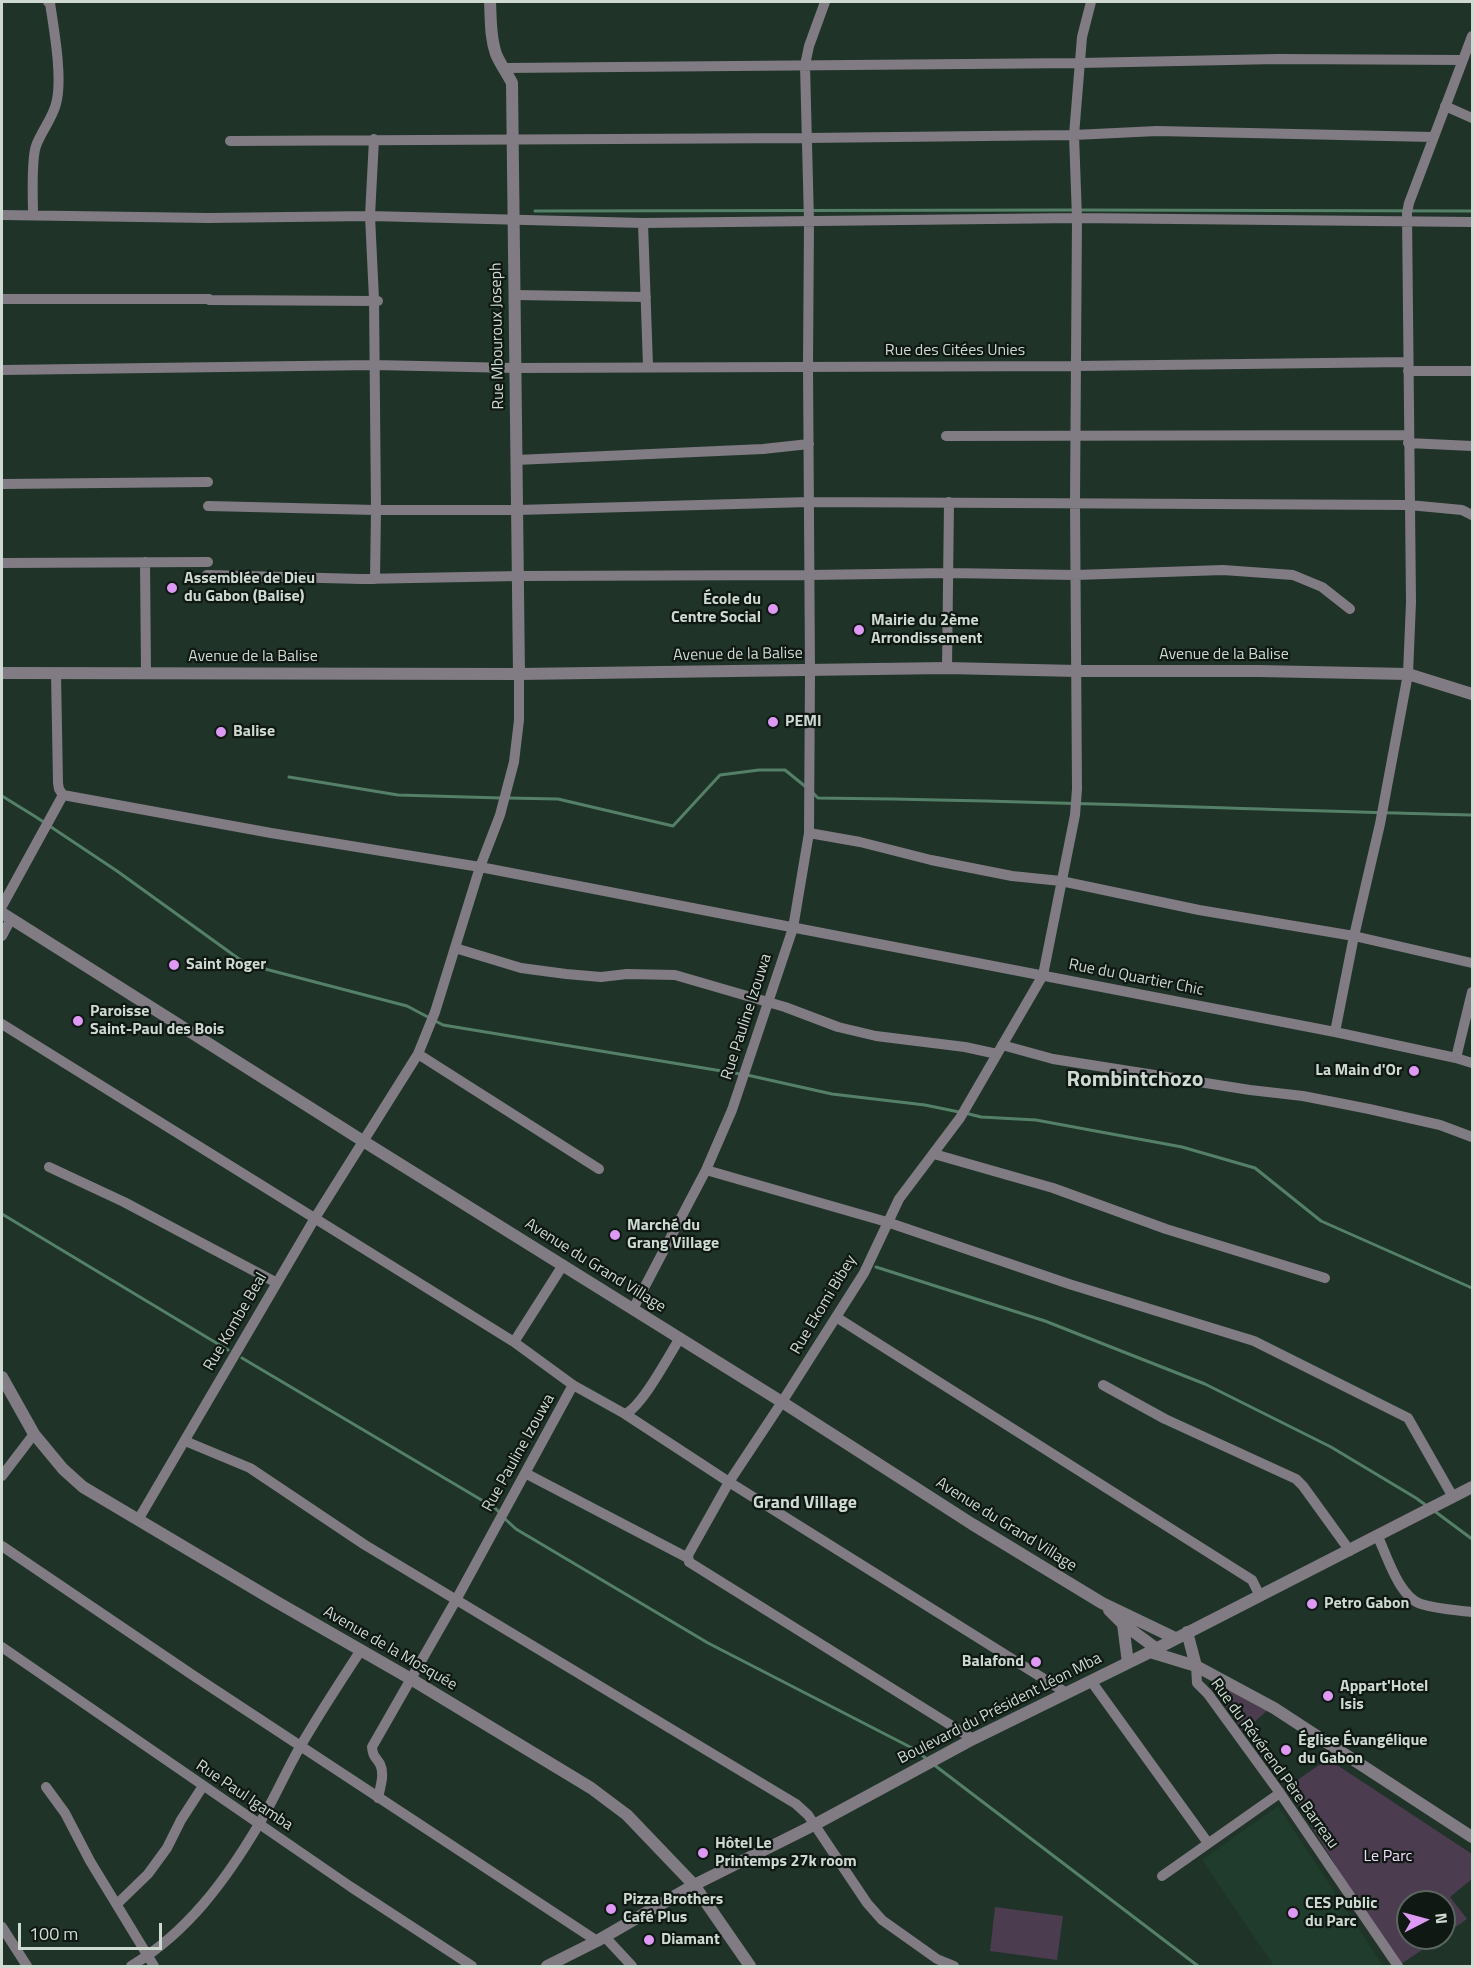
<!DOCTYPE html>
<meta charset="utf-8">
<style>
body{margin:0}
#map{position:relative;width:1474px;height:1968px;overflow:hidden;background:#1f3328;font-family:"Titillium Web",sans-serif}
canvas{display:block}
.frame{position:absolute;inset:0;border:3px solid #cdd9d1;pointer-events:none}
.north{position:absolute;left:1396px;top:1890px;width:60px;height:60px;box-sizing:border-box;background:#0f1813;border:2px solid #5b655f;border-radius:50%;rotate:84deg;font-size:16px;font-weight:700;line-height:24px;text-align:center;color:#cdd9d1}
.north::after{content:'';display:block;margin:auto;width:21px;height:27px;background:#dd99f3;clip-path:polygon(50% 0,100% 100%,50% 72%,0 100%)}
.scale{position:absolute;left:18px;top:1923px;width:144px;height:27px;box-sizing:border-box;border:3px solid #cdd9d1;border-top:0;padding-left:8px;font-size:18px;line-height:21px;white-space:nowrap;color:#cdd9d1;-webkit-text-stroke:4px #0f1813;paint-order:stroke}
</style>
<div id="map">
<canvas width="1474" height="1968"></canvas>
<div class="frame"></div>
<div class="north">N</div>
<div class="scale">100 m</div>
</div>
<script>
const ctx = document.querySelector('canvas').getContext('2d');
ctx.lineJoin = 'round';
function fill(path, color) {
  ctx.fillStyle = color;
  ctx.fill(path, 'evenodd');
}
function trace(path, color, width, dash) {
  ctx.strokeStyle = color;
  ctx.lineWidth = width;
  ctx.lineCap = dash ? 'butt' : 'round';
  ctx.setLineDash(dash || []);
  ctx.stroke(path);
}
function label(font, color, halo, rows, align = 'center') {
  ctx.font = font + ' "Titillium Web",sans-serif';
  ctx.lineWidth = 4.5;
  ctx.setLineDash([]);
  ctx.textBaseline = 'middle';
  ctx.strokeStyle = halo;
  ctx.fillStyle = color;
  for (const [text, x, y, turn = 0] of rows) {
    ctx.save();
    ctx.translate(x, y);
    ctx.rotate((+turn || 0) * Math.PI / 180);
    ctx.textAlign = isNaN(turn) ? turn : align;
    if (halo) ctx.strokeText(text, 0, 0);
    ctx.fillText(text, 0, 0);
    ctx.restore();
  }
}
fill(new Path2D(`
 M1278,1806l105,160h-109l-72,-106z`), '#203c2d');
fill(new Path2D(`
 M1226,1682l43,27 -26,23 -27,-41z
 M1328,1759l144,95v25l-22,18 17,22 -23,16v-33h-36v36h32l-42,28 -111,-179z
 M995,1907l68,9 -6,44 -67,-9z`), '#4b3c4f');
trace(new Path2D(`
 M1080,210l392,1
 M535,211l538,-1
 M289,777l109,18 103,3
 M813,793l5,5c219,2 436,12 654,17
 M2,796l34,21 81,54 129,93 161,42 36,19 297,49
 M508,798l50,1 115,27 47,-51 39,-5h26l21,17
 M747,1075l85,19 93,11 34,7
 M965,1113l16,4 55,3 146,27 73,21 66,53 151,67
 M2,1214l226,136
 M876,1267l169,54 160,63 126,63 85,51 11,8
 M242,1358l253,150 5,5
 M1433,1510l39,29
 M504,1518l12,11 192,114 206,106 14,11
 M933,1764l265,202`), '#558068', 3);
trace(new Path2D(`
 M505,68l575,-5 198,-4 185,1
 M1445,106l27,12
 M374,139l-4,77 4,83 2,211 -1,69
 M230,141l576,-3 268,-3 83,-4 276,6
 M2,215l207,3 161,-2 273,7 434,-5 395,4
 M33,215c0,-17 -2,-55 3,-69 5,-14 16,-27 20,-42 7,-25 -2,-74 -6,-101l-2,-1
 M643,223l5,143
 M514,295l132,2
 M2,299h207
 M209,300l169,1
 M2,370l372,-5 141,3 561,-2 332,-4
 M1408,371h64
 M946,436l462,-1
 M1408,443l64,3
 M516,460l247,-11 46,-5
 M2,484l206,-2
 M208,506l168,4h141l292,-8 600,3 53,5 10,5
 M145,562l1,111
 M2,563l206,-1
 M207,575l154,4 158,-3 290,-1 139,-2 128,2 147,-5 70,5 29,12 28,22
 M947,668l2,-166
 M56,673l2,110 1,6 4,6 208,38 209,34 855,165 121,26 16,5
 M809,833l51,9 71,18 81,16 49,5 138,29 155,26 118,27
 M2,906l61,-111
 M2,936l9,-17
 M455,948l66,20 45,6 35,3 26,-3 48,1 110,32 53,20 38,9 89,11 32,7
 M2,1024l512,318 59,43 52,29 104,68 336,210
 M1335,1032l19,-96 26,-112 28,-150 3,-72 -4,-389 2,-10 63,-167
 M1002,1045l51,14 197,31 53,6 66,13 71,16 32,12
 M418,1054l181,115
 M1456,1058l16,-66
 M934,1154l119,34 113,41 159,49
 M49,1167l75,35 153,81
 M706,1170l181,52 182,62 185,57 154,77 45,79
 M633,1309l73,-139 26,-60 61,-182 16,-95 1,-162 -2,-306 1,-143 -4,-157 4,-19 16,-44
 M836,1317l416,263 8,16
 M514,1342l49,-77
 M1103,1385l62,34 131,60 7,7 47,65
 M625,1414c17,-7 44,-59 55,-76
 M185,1441l65,27 115,77 431,259 12,11 59,88 15,17 55,39 17,7
 M525,1473l163,85
 M2,1476l32,-42
 M138,1520l177,-302 103,-164 17,-42 45,-145 20,-52 14,-53 5,-42v-46
 M1378,1537c9,19 21,60 43,67 16,5 35,6 51,8
 M2,1546l192,130 403,265
 M2,1647l349,240 121,79
 M1196,1666l1,17 11,11 72,99 118,173
 M1091,1681l117,162
 M973,1739l-284,-177 -1,-7 41,-73 53,-80 82,-129 35,-74 61,-81 83,-143 32,-160 2,-26 -2,-287 2,-284 -3,-83 8,-98 9,-35
 M46,1787l19,26 25,48 64,105
 M378,1798c2,-10 7,-24 2,-34 -5,-8 -7,-7 -8,-17l84,-147 117,-215
 M1162,1876l118,-83
 M117,1904l31,-30 19,-26 14,-28 22,-34
 M2,1927l25,39
 M605,1937l27,29
 M131,1966c56,-33 95,-86 128,-142 15,-24 26,-51 41,-77 19,-33 40,-65 61,-97`), '#817b83', 10);
trace(new Path2D(`
 M490,2c1,17 0,35 6,52 3,8 11,19 16,29l7,591
 M2,673l517,1 428,-6 130,3h182l149,3 64,20
 M2,913l361,228 419,261 190,122 130,79 73,35
 M2,1377l32,57 29,35 20,18 192,114 136,78 180,109 36,27 67,70 56,81
 M1109,1610l14,14 34,25
 M1123,1624l5,39
 M1187,1632l9,34
 M1150,1652l46,14 78,42 198,129
 M547,1966l50,-25 97,-56 120,-60 159,-86 177,-87 322,-165`), '#817b83', 12);
for (const [x, y, r, color] of [
 [172,588,6,"#dd99f3"],
 [773,609,6,"#dd99f3"],
 [859,630,6,"#dd99f3"],
 [773,722,6,"#dd99f3"],
 [221,732,6,"#dd99f3"],
 [174,965,6,"#dd99f3"],
 [78,1021,6,"#dd99f3"],
 [1414,1071,6,"#dd99f3"],
 [615,1235,6,"#dd99f3"],
 [1312,1604,6,"#dd99f3"],
 [1036,1662,6,"#dd99f3"],
 [1328,1696,6,"#dd99f3"],
 [1286,1750,6,"#dd99f3"],
 [703,1853,6,"#dd99f3"],
 [611,1909,6,"#dd99f3"],
 [1293,1913,6,"#dd99f3"],
 [649,1940,6,"#dd99f3"]
]) {
  const dot = new Path2D();
  dot.arc(x, y, r, 0, 2 * Math.PI);
  ctx.fillStyle = color;
  ctx.fill(dot);
  trace(dot, '#0f1813', 2);
}
label('16px', '#cdd9d1', '#0f1813', [
 ["Rue Mbouroux Joseph",498,336,-91],
 ["Rue des Citées Unies",955,351],
 ["Avenue de la Balise",738,655,-1],
 ["Avenue de la Balise",1224,655],
 ["Avenue de la Balise",253,657],
 ["Rue du Quartier Chic",1136,978,11],
 ["Rue Pauline Izouwa",747,1017,-72],
 ["Avenue du Grand Village",595,1266,32],
 ["Rue Ekomi Bibey",824,1305,-59],
 ["Rue Kombe Beal",236,1322,-60],
 ["Rue Pauline Izouwa",519,1453,-61],
 ["Avenue du Grand Village",1006,1525,32],
 ["Avenue de la Mosquée",390,1649,30],
 ["Boulevard du Président Léon Mba",1000,1709,-27],
 ["Rue du Révérend Père Barreau",1274,1764,54],
 ["Rue Paul Igamba",244,1796,34]
]);
label('bold 16px', '#cdd9d1', '#0f1813', [
 ["Assemblée de Dieu",184,579],
 ["du Gabon (Balise)",184,597],
 ["École du",761,600,"right"],
 ["Centre Social",761,618,"right"],
 ["Mairie du 2ème",871,621],
 ["Arrondissement",871,639],
 ["PEMI",785,722],
 ["Balise",233,732],
 ["Saint Roger",186,965],
 ["Paroisse",90,1012],
 ["Saint-Paul des Bois",90,1030],
 ["La Main d'Or",1402,1071,"right"],
 ["Marché du",627,1226],
 ["Grang Village",627,1244],
 ["Petro Gabon",1324,1604],
 ["Balafond",1024,1662,"right"],
 ["Appart'Hotel",1340,1687],
 ["Isis",1340,1705],
 ["Église Évangélique",1298,1741],
 ["du Gabon",1298,1759],
 ["Hôtel Le",715,1844],
 ["Printemps 27k room",715,1862],
 ["Pizza Brothers",623,1900],
 ["Café Plus",623,1918],
 ["CES Public",1305,1904],
 ["du Parc",1305,1922],
 ["Diamant",661,1940]
], 'left');
label('16px', '#f3d9fc', '#0f1813', [
 ["Le Parc",1388,1857]
]);
label('bold 18px', '#cdd9d1', '#0f1813', [
 ["Grand Village",805,1504]
]);
label('bold 22px', '#cdd9d1', '#0f1813', [
 ["Rombintchozo",1135,1081]
]);
</script>
